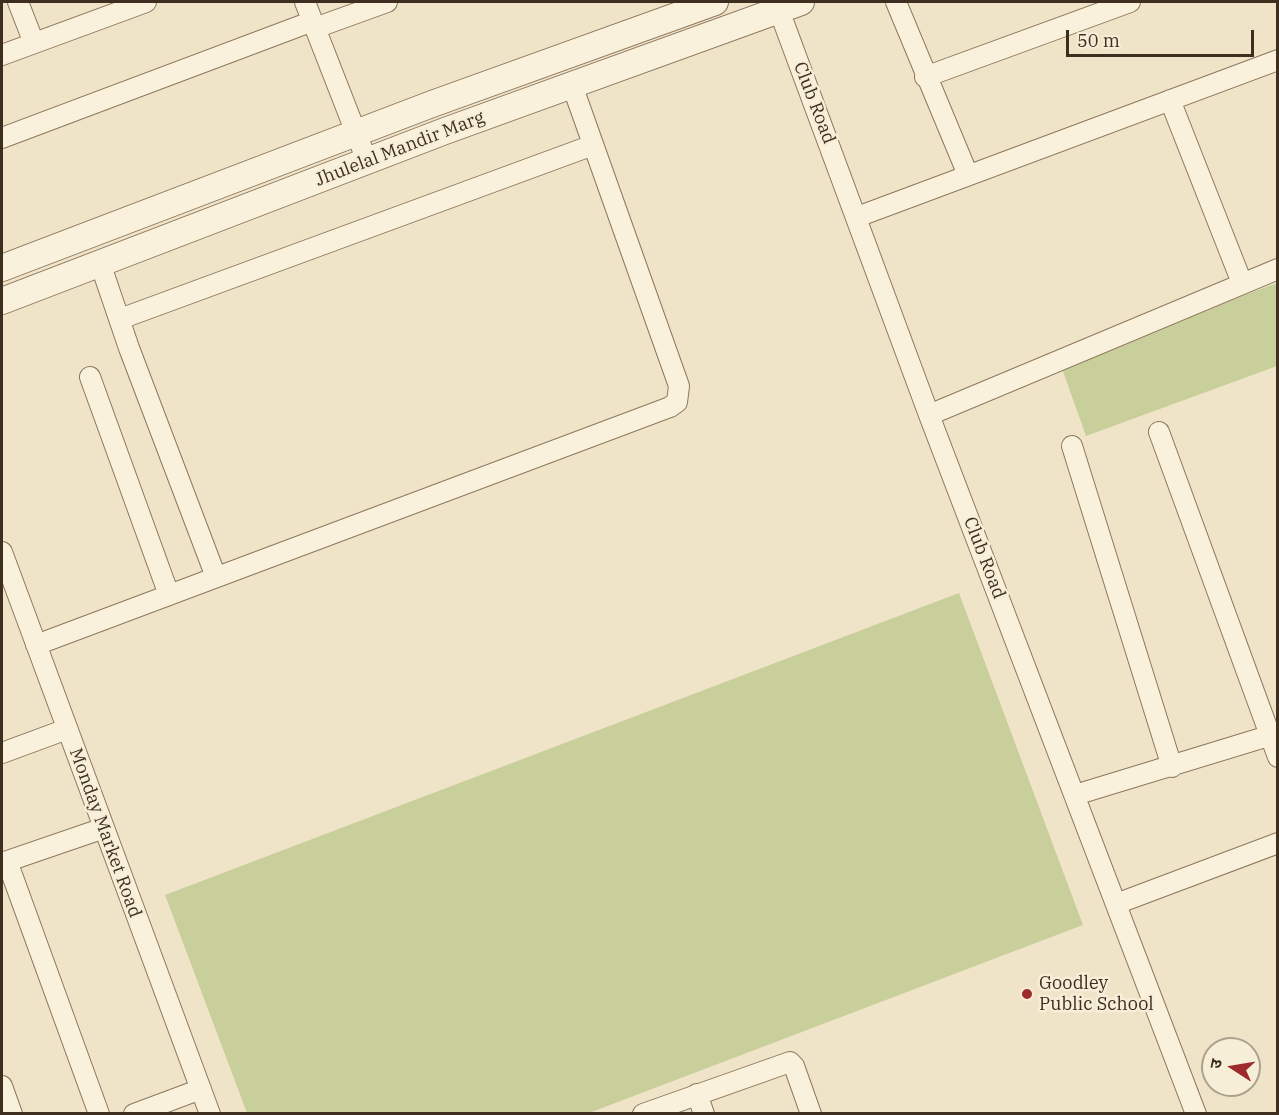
<!DOCTYPE html>
<meta charset="utf-8">
<style>
body{margin:0}
#map{position:relative;width:1279px;height:1115px;overflow:hidden;background:#f0e4c8;font-family:"IBM Plex Serif","Noto Sans Devanagari",serif}
canvas{display:block}
.frame{position:absolute;inset:0;border:3px solid #3d2e20;pointer-events:none}
.north{position:absolute;left:1201px;top:1037px;width:60px;height:60px;box-sizing:border-box;background:#f7eed8;border:2px solid #ada18e;border-radius:50%;rotate:282deg;font-size:16px;font-weight:700;line-height:24px;text-align:center;color:#3d2e20}
.north::after{content:'';display:block;margin:auto;width:21px;height:27px;background:#9e2a2b;clip-path:polygon(50% 0,100% 100%,50% 72%,0 100%)}
.scale{position:absolute;left:1066px;top:30px;width:188px;height:27px;box-sizing:border-box;border:3px solid #3d2e20;border-top:0;padding-left:8px;font-size:18px;line-height:21px;white-space:nowrap;color:#3d2e20;-webkit-text-stroke:4px #f7eed8;paint-order:stroke}
</style>
<div id="map">
<canvas width="1279" height="1115"></canvas>
<div class="frame"></div>
<div class="north">उ</div>
<div class="scale">50 m</div>
</div>
<script>
const ctx = document.querySelector('canvas').getContext('2d');
ctx.lineJoin = 'round';
function fill(path, color) {
  ctx.fillStyle = color;
  ctx.fill(path, 'evenodd');
}
function trace(path, color, width, dash) {
  ctx.strokeStyle = color;
  ctx.lineWidth = width;
  ctx.lineCap = dash ? 'butt' : 'round';
  ctx.setLineDash(dash || []);
  ctx.stroke(path);
}
function label(font, color, halo, rows, align = 'center') {
  ctx.font = font + ' "IBM Plex Serif",serif';
  ctx.lineWidth = 5;
  ctx.setLineDash([]);
  ctx.textBaseline = 'middle';
  ctx.strokeStyle = halo;
  ctx.fillStyle = color;
  for (const [text, x, y, turn = 0] of rows) {
    ctx.save();
    ctx.translate(x, y);
    ctx.rotate((+turn || 0) * Math.PI / 180);
    ctx.textAlign = isNaN(turn) ? turn : align;
    if (halo) ctx.strokeText(text, 0, 0);
    ctx.fillText(text, 0, 0);
    ctx.restore();
  }
}
fill(new Path2D(`
 M1277,283v83l-191,70 -26,-73z
 M959,593l124,332 -494,188h-342l-82,-218z`), '#c9cf9b');
const minor = new Path2D(`
 M18,2l16,41
 M305,2l62,159
 M776,2l153,413 267,699
 M896,2l72,173
 M315,28l72,-26
 M2,55l144,-53
 M925,77l205,-75
 M1170,100l72,183
 M2,138l311,-117
 M857,217l421,-157
 M100,263l29,85 87,229
 M120,319l473,-174
 M90,377l79,218
 M929,415l349,-146
 M1159,432l119,325
 M1072,446l100,321
 M2,552l208,562
 M36,645l634,-238 7,-5 2,-16 -107,-301
 M2,753l65,-24
 M1075,795l203,-62
 M7,861l92,253
 M2,863l102,-35
 M1116,904l162,-61
 M2,1086l10,28
 M697,1094l7,20
 M134,1114l67,-25
 M643,1114l147,-52 4,4 17,48`);
const tertiary = new Path2D(`
 M2,268l430,-164 283,-102
 M2,301l443,-170 356,-129`);
trace(minor, '#8d765c', 22);
trace(tertiary, '#8d765c', 28);
trace(minor, '#faf1dc', 20);
trace(tertiary, '#faf1dc', 26);
for (const [x, y, r, color] of [
 [1027,994,6,"#9e2a2b"]
]) {
  const dot = new Path2D();
  dot.arc(x, y, r, 0, 2 * Math.PI);
  ctx.fillStyle = color;
  ctx.fill(dot);
  trace(dot, '#f7eed8', 2);
}
label('18px', '#3d2e20', '#f7eed8', [
 ["Club Road",814,103,69],
 ["Jhulelal Mandir Marg",400,149,-21],
 ["Club Road",984,558,69],
 ["Monday Market Road",105,833,70]
]);
label('18px', '#3d2e20', '#f7eed8', [
 ["Goodley",1039,984],
 ["Public School",1039,1005]
], 'left');
</script>
